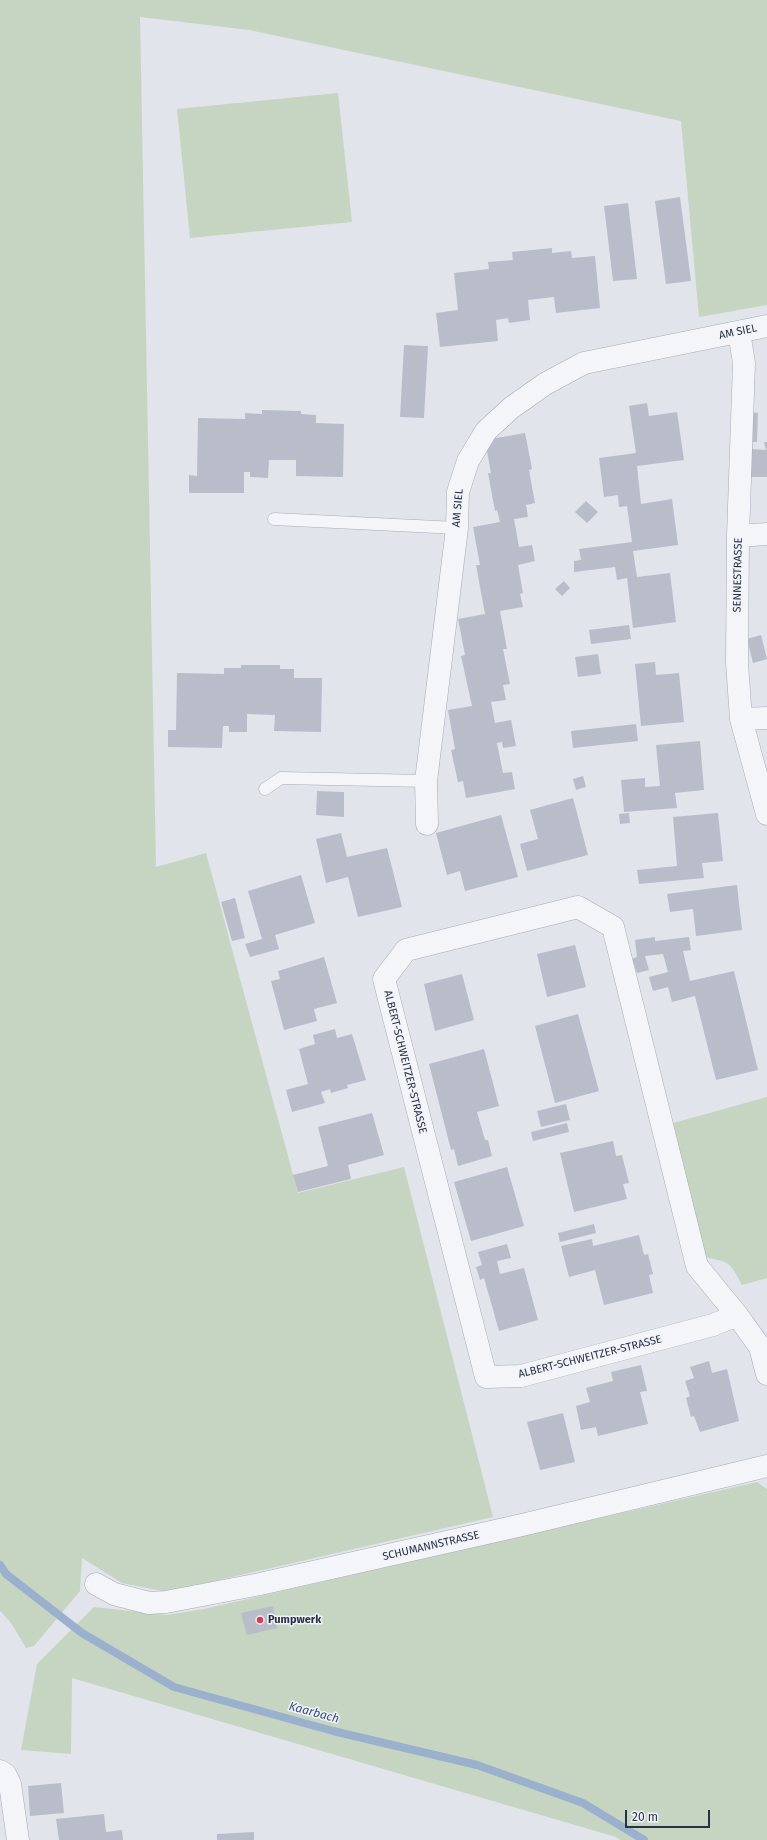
<!DOCTYPE html>
<style>
body{margin:0}
#map{position:relative;width:767px;height:1840px;overflow:hidden;background:#e1e4eb;font-family:"Fira Sans",sans-serif}
canvas{display:block}
.scale{position:absolute;left:625px;top:1810px;width:85px;height:18px;box-sizing:border-box;border:2px solid #283144;border-top:0;padding-left:5px;font-size:12px;line-height:14px;white-space:nowrap;color:#283144;-webkit-text-stroke:3px #f1f3f8;paint-order:stroke}
</style>
<div id="map">
<canvas width="767" height="1840"></canvas>
<div class="scale">20 m</div>
</div>
<script>
const ctx = document.querySelector('canvas').getContext('2d');
ctx.lineJoin = 'round';
function fill(path, color) {
  ctx.fillStyle = color;
  ctx.fill(path, 'evenodd');
}
function trace(path, color, width, dash) {
  ctx.strokeStyle = color;
  ctx.lineWidth = width;
  ctx.lineCap = dash ? 'butt' : 'round';
  ctx.setLineDash(dash || []);
  ctx.stroke(path);
}
function label(font, color, halo, rows, align = 'center') {
  ctx.font = font + ' "Fira Sans",sans-serif';
  ctx.lineWidth = 3;
  ctx.setLineDash([]);
  ctx.textBaseline = 'middle';
  ctx.strokeStyle = halo;
  ctx.fillStyle = color;
  for (const [text, x, y, turn = 0] of rows) {
    ctx.save();
    ctx.translate(x, y);
    ctx.rotate((+turn || 0) * Math.PI / 180);
    ctx.textAlign = isNaN(turn) ? turn : align;
    if (halo) ctx.strokeText(text, 0, 0);
    ctx.fillText(text, 0, 0);
    ctx.restore();
  }
}
fill(new Path2D(`
 M0,0h767v305l-68,12 -18,-196 -432,-91 -109,-13 16,850 50,-14 92,340 106,-26 89,350 -326,75 -45,-9 -40,-25 -2,33 -46,55 -8,2 -15,-25 -11,-12z
 M338,93l14,129 -162,16 -13,-129z
 M767,1097v181l-25,7c-16,-33 -18,-19 -46,-32l-37,-126z
 M757,1482l10,7v351h-147l-4,-3 -544,-159 -1,76 -50,-4 16,-86 57,-57 73,8 37,-6z`), '#c5d5c1');
trace(new Path2D(`
 M0,1565l6,9 76,59 92,54 159,44 144,34 106,38 61,37`), '#9ab0cd', 8);
fill(new Path2D(`
 M680,197l11,84 -25,3 -11,-83z
 M628,203l9,76 -24,2 -9,-75z
 M552,248v5l19,-2 1,7 23,-2 5,52 -44,5 -2,-16 -26,3 2,20 -21,3 -1,-5 -12,2 2,21 -58,6 -4,-34 22,-3 -4,-37 35,-4 -1,-7 25,-2 -1,-8z
 M404,345l24,1 -4,72 -24,-1z
 M647,403l2,13 28,-4 7,48 -47,6 4,38 31,-5 6,46 -45,6 4,26 33,-4 6,49 -43,6 -6,-50 -10,2 -2,-13 -41,5v-11l7,-1 -2,-11 53,-7 -5,-36 -8,1 -1,-12 -14,2 -5,-39 37,-5 -7,-47z
 M262,410l39,1v3l15,1v8l28,1 -1,53 -47,-1v-16h-27l-1,18 -18,-1v-5h-6v21h-55v-18l8,1 1,-58 47,1v-6l17,1z
 M751,412l7,1 -1,29h-13z
 M525,433l7,36 -3,1 6,33 -9,2 2,12 -14,2 5,28 13,-2 3,16 -17,4 5,28 -3,1 3,13 -23,4 7,38h-4l7,35 -7,1 3,15 -15,2 4,21 16,-3 5,26 -13,2 -1,-6 -5,1 6,30 9,-1 3,17 -49,9 -3,-17 -5,1 -7,-32 4,-1 -7,-39 24,-4 -11,-50 4,-1 -7,-36 27,-5 -9,-49h4l-7,-38 27,-5 -3,-12 -2,1 -7,-38h3l-6,-33z
 M764,442h3v35h-17l1,-28 15,1z
 M586,501l12,11 -11,11 -12,-11z
 M564,581l6,7 -8,8 -7,-7z
 M629,625l2,14 -40,5 -2,-14z
 M761,635l6,24 -14,4 -6,-24z
 M598,654l3,20 -23,3 -3,-20z
 M655,662l1,13 23,-2 5,49 -43,4 -6,-62z
 M241,665h39v4h14v9h28l-1,54 -47,-1 1,-16 -28,-1v18h-18v-6h-6l-1,22 -54,-1v-17h8l1,-57 47,1v-6h17z
 M636,724l2,17 -65,7 -2,-17z
 M700,741l4,49 -29,3 2,15 -53,4 -3,-32 24,-2v9l15,-1 -4,-41z
 M583,776l3,11 -10,3 -3,-11z
 M317,791l27,1v25l-28,-2z
 M573,798l15,57 -61,16 -7,-27 18,-5 -8,-29z
 M629,813l1,10 -10,1 -1,-10z
 M718,813l5,48 -21,2 2,15 -65,6 -2,-14 40,-4 -4,-49z
 M501,815l17,62 -53,14 -5,-20 -13,4 -11,-42z
 M341,833l6,24 40,-9 15,59 -44,10 -10,-40 -22,6 -10,-44z
 M301,875l14,48 -40,12 4,14 -29,8 -5,-13 17,-5 -14,-48z
 M737,885l5,45 -46,6 -3,-27 -23,3 -3,-18z
 M235,898l10,40 -13,3 -11,-39z
 M655,937v4l34,-4 2,13 -8,1 7,30 44,-10 24,99 -42,10 -21,-84 -23,6 -4,-15 -15,4 -4,-14 19,-5 -5,-18 -18,2 4,14 -12,3 -5,-14 5,-2 -2,-17z
 M575,945l11,42 -39,10 -10,-43z
 M324,957l13,46 -23,6 3,12 -33,9 -13,-49 9,-2 -2,-8z
 M462,974l12,46 -39,11 -11,-47z
 M578,1014l21,77 -44,12 -20,-77z
 M335,1029l2,9 15,-4 14,46 -19,5 1,3 -17,5 -1,-4 -9,3 4,11 -33,9 -6,-22 22,-6 -9,-35 16,-5 -2,-9z
 M484,1049l15,57 -22,6 8,28h3l4,16 -34,10 -4,-17 -3,1 -22,-86z
 M566,1104l4,16 -29,7 -4,-16z
 M372,1113l12,42 -36,10 3,14 -53,13 -5,-17 35,-9 -10,-39z
 M567,1123l2,9 -36,9 -2,-9z
 M613,1141l3,15 6,-1 7,28 -6,1 4,15 -53,13 -14,-59z
 M507,1167l17,59 -53,15 -17,-59z
 M594,1224l2,9 -36,9 -2,-9z
 M639,1235l5,20 4,-1 5,20 -4,1 4,18 -49,12 -9,-35 -26,7 -8,-31 31,-7 1,7z
 M507,1244l4,14 -14,3 3,13 24,-6 14,52 -39,11 -15,-53 -4,2 -4,-13 6,-2 -4,-13z
 M709,1361l3,12 15,-4 12,52 -39,11 -6,-16 -3,1 -5,-19 4,-2 -5,-15 9,-3 -4,-11z
 M641,1365l6,26 -7,1 8,32 -50,12 -2,-9 -15,3 -5,-24 14,-4 -4,-14 27,-7 -2,-9z
 M563,1413l12,49 -35,8 -13,-48z
 M273,1606l4,22 -30,7 -6,-22z
 M61,1783l3,30 -34,3 -2,-30z
 M104,1814l2,18 16,-2 1,10h-64l-3,-21z
 M254,1832v8h-37v-6z`), '#b8bdc9');
const lane = new Path2D(`
 M274,519l183,9
 M265,789l16,-11 145,3`);
const street = new Path2D(`
 M739,332l5,31 -6,173 -1,127 4,56 26,95
 M738,536l29,-2
 M741,719l26,-1
 M427,824l-1,-43 31,-253 1,-36 10,-31 18,-30 25,-23 34,-24 39,-21 183,-37
 M737,1315l-40,-49 -84,-339 -35,-20 -172,43 -22,29 102,398 35,-1 192,-51 24,-10 23,32 7,27
 M96,1584l18,10 35,9 17,-1 94,-18 262,-59 245,-59
 M0,1771l5,3 5,10 8,56`);
trace(lane, '#a6abb6', 13);
trace(street, '#a6abb6', 23);
trace(lane, '#f4f5f9', 12);
trace(street, '#f4f5f9', 22);
for (const [x, y, r, color] of [
 [260,1620,4,"#d83e4d"]
]) {
  const dot = new Path2D();
  dot.arc(x, y, r, 0, 2 * Math.PI);
  ctx.fillStyle = color;
  ctx.fill(dot);
  trace(dot, '#f1f3f8', 1.5);
}
label('11px', '#283144', '#f1f3f8', [
 ["AM SIEL",738,332,-12],
 ["AM SIEL",458,508,-85],
 ["SENNESTRASSE",738,575,-89],
 ["ALBERT-SCHWEITZER-STRASSE",405,1062,76],
 ["ALBERT-SCHWEITZER-STRASSE",590,1357,-14],
 ["SCHUMANNSTRASSE",431,1546,-13]
]);
label('bold 11px', '#283144', '#f1f3f8', [
 ["Pumpwerk",268,1620]
], 'left');
label('italic 12px', '#2f4d7b', '#f1f3f8', [
 ["Kaarbach",314,1713,15]
]);
</script>
